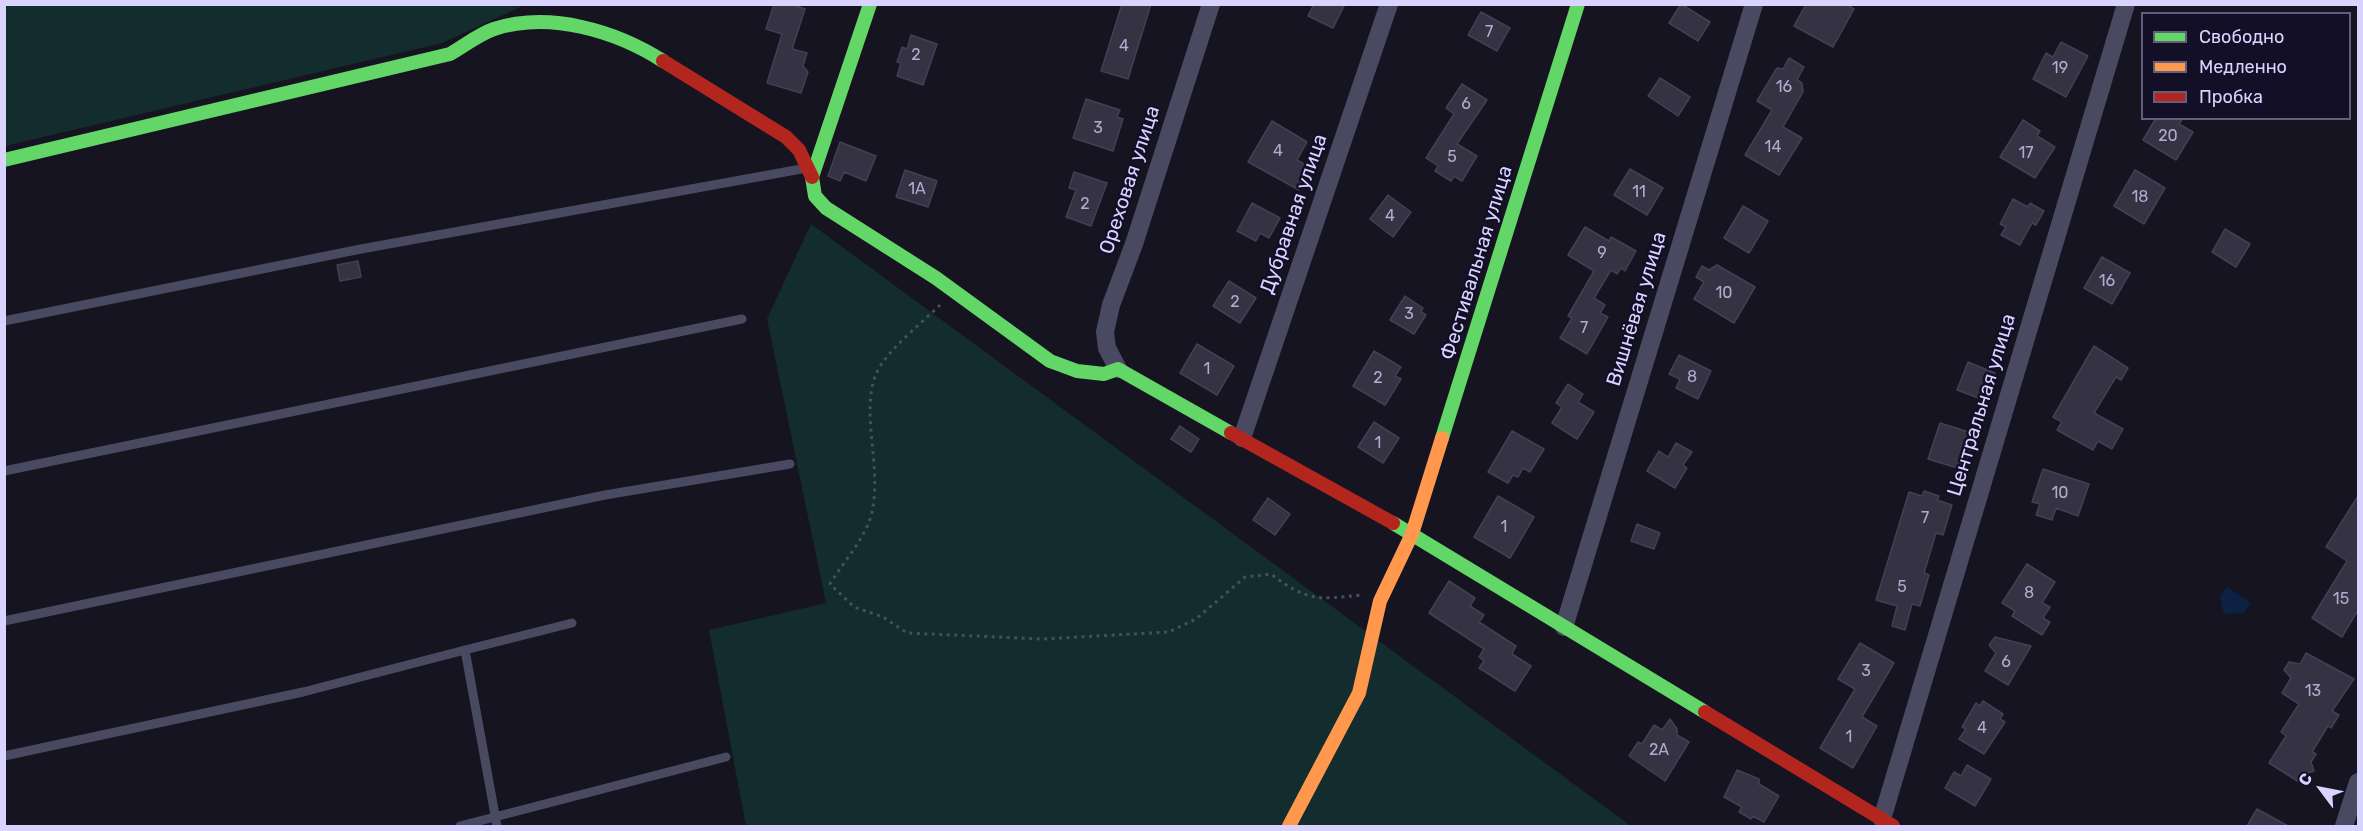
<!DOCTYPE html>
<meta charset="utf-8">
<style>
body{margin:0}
#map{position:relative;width:2363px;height:831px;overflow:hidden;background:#161421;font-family:Rubik,sans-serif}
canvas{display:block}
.frame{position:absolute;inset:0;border:6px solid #d9d4ff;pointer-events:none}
.legend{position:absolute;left:2141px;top:12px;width:210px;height:108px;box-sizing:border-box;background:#130f26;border:2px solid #625e7d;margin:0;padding:8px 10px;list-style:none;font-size:18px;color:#d9d4ff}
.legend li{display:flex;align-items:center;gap:12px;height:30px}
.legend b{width:30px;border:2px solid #625e7d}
.north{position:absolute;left:2291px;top:759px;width:60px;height:60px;-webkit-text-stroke:4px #130f26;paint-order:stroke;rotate:302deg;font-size:16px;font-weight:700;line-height:24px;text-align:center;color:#d9d4ff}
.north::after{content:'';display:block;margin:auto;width:21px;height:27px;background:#d9d4ff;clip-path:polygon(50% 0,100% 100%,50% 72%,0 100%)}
</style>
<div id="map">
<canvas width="2363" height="831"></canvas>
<div class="frame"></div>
<ul class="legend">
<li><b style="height:8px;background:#63d668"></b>Свободно</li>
<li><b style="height:8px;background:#ff974d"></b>Медленно</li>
<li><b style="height:8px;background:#b3261e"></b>Пробка</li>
</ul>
<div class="north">С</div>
</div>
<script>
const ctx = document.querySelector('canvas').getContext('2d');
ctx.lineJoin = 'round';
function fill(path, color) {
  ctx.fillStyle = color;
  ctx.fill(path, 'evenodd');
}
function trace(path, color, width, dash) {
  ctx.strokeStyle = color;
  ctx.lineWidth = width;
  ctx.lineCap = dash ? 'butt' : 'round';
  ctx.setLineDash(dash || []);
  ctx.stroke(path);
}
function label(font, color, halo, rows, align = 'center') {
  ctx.font = font + ' Rubik,sans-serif';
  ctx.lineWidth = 5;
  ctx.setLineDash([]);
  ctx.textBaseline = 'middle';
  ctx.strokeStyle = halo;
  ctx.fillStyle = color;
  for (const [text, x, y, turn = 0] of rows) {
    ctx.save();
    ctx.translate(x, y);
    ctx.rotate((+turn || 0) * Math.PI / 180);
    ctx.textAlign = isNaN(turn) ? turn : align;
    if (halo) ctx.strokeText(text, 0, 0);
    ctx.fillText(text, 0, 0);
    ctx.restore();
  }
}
fill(new Path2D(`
 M4,5h521l-83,38 -437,103z
 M811,224l820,602h-885l-37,-196 117,-27 -59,-284z`), '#132c2d');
fill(new Path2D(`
 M2227,587l24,16 -7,10 -20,1 -4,-17z`), '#0d2144');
const building = new Path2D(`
 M774,4h17l14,5 -13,40 15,4 -4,13 5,6 -7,21 -34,-10 15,-49 -16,-5z
 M1122,4h29l-23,75 -27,-8z
 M1314,4h31l-12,24 -25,-12z
 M1681,4l29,18 -12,19 -29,-18z
 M1806,4h40l8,5 -21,38 -39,-21z
 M1481,12l29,16 -13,23 -29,-16z
 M911,35l26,9 -14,41 -26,-9 4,-13 -4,-1 5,-15 5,2z
 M2061,42l27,14 -22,41 -33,-18 13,-26 7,4z
 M1789,58l15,9 -7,13 5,3 1,9 -20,35 19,11 -23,37 -34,-20 27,-45 -15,-9 20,-33 6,1z
 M1660,78l30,19 -12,19 -30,-20z
 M1462,84l25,16 -30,44 20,12 -15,25 -8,-5 -3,5 -16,-10 3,-5 -12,-8 28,-44 -8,-6z
 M1086,99l34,11 -3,7 6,2 -10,32 -40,-13z
 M2156,118h27l-4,6 14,8 -17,28 -33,-20z
 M2023,120l17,11 -3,5 18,11 -20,31 -35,-21z
 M1272,121l35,21 -10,18 14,8 -12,22 -51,-28z
 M840,142l36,14 -10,25 -22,-9 -4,9 -12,-5z
 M1630,169l33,19 -16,27 -33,-20z
 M905,170l32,11 -9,26 -32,-10z
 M2135,170l30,18 -21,36 -30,-18z
 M1074,172l33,11 -16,43 -25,-9 10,-27 -7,-2z
 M1388,195l23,17 -18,25 -23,-18z
 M2013,199l15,8 2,-4 14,8 -8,14 -4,-2 -12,22 -19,-10 5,-8 -6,-3z
 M1252,203l28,15 -11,20 -9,-5 -4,8 -19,-10z
 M1743,206l25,15 -19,32 -25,-15z
 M1585,227l24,14 2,-4 25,14 -11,20 -4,-3 -4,6 -6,-4 -17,28 11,7 -5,8 8,4 -21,37 -27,-16 12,-20 -4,-2 26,-45 -26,-16z
 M2225,229l25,15 -14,23 -24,-15z
 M2102,257l28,16 -18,31 -28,-16z
 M358,261l3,16 -21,4 -3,-16z
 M1717,265l38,22 -21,36 -40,-24 10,-17 -8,-5 6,-11 7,4z
 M1229,281l27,17 -16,25 -27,-17z
 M1405,296l18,12 -2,4 5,3 -12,19 -24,-14z
 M1197,344l37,22 -17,29 -37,-22z
 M2094,346l34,22 -7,12 -5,-3 -22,36 29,16 -11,20 -14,-8 -5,9 -36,-20 5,-8 -9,-5z
 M1374,351l27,16 -6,9 6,3 -16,26 -32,-19z
 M1679,355l32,16 -13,28 -22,-11 4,-9 -11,-5z
 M1968,362l27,11 -11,27 -27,-10z
 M1568,384l15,10 -5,8 16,10 -17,27 -25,-16 10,-16 -6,-4z
 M1374,422l25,16 -16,25 -25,-16z
 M1940,423l35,11 -11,36 -36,-11z
 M1180,426l19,13 -8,13 -20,-13z
 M1512,431l32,18 -14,23 -7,-4 -5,9 -5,-2 -5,8 -20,-11z
 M1676,443l16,9 -9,13 4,3 -12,20 -28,-17 12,-20 9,6z
 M2043,469l46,15 -11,32 -22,-8 -4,12 -16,-5 4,-11 -8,-2z
 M1924,491l15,5 -2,4 15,5 -9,30 -7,-2 -12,40 5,2 -9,31 -8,-2 -7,26 -13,-4 5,-20 -21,-6 33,-108 13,4z
 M1498,496l36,21 -24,41 -36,-21z
 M2358,496v114l-16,27 -30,-19 35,-57 -21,-14z
 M1268,498l22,16 -15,21 -22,-15z
 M1637,524l23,9 -6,16 -23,-8z
 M2027,564l28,18 -13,21 8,4 -7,11 7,4 -8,13 -30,-19 3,-5 -13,-8z
 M1449,581l26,17 -5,8 14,9 -5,7 37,24 -4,8 19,12 -16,25 -36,-23 5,-7 -5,-4 5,-8 -55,-36z
 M1995,637l36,9 -23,39 -23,-14 11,-18 -7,-8z
 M1860,643l34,20 -32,54 15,9 -24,42 -33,-20 35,-59 -17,-10z
 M2306,653l48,26 -22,32 7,4 -8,13 -3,-2 -16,26 4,2 -5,8 3,9 -10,3 -5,8 -30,-19 17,-27 -5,-4 18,-28 -17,-11 9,-15 -7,-8 5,-8 11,2z
 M1983,701l20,13 -3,5 5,3 -21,32 -25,-15 7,-10 -4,-2 14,-24 4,3z
 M1670,719l7,10v6l12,7 -24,39 -36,-25 9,-14 4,2 12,-19 8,5z
 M1967,765l24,14 -16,27 -30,-18 9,-16 7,4z
 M1737,770l22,9v5l20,12 -15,26 -11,-6 -2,3 -12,-7 3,-5 -18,-10z
 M2257,809l31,17h-41z`);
fill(building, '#343243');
trace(building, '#433f54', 1.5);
trace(new Path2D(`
 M940,305c-18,18 -52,44 -63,67 -19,41 9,104 -8,150 -8,21 -27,42 -39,62l24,23 29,10 24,16 135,6 127,-7 27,-13 49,-42 26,-3c35,27 47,26 90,21`), '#44505f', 3, [3, 4.5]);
trace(new Path2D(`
 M4,321l357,-72 446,-81
 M4,471l738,-152
 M4,621l601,-126 185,-31
 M4,756l299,-64 162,-42
 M460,826l266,-69
 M497,826l-32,-176 107,-27`), '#4a4962', 9);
trace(new Path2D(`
 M1118,369l-11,-21 -2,-16 6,-27 23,-61 77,-240
 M1242,438l147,-434
 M1564,627l190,-623
 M1882,819l244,-815
 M2344,826l14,-44`), '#4a4962', 18);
trace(new Path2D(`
 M870,4l-58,173 3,19 11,12 110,70 114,83 27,10 27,3 14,-5 113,64
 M4,160l446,-106c14,-8 29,-20 44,-25 56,-18 122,2 169,32
 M1442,438l136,-434
 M1393,523l312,189`), '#63d668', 14);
trace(new Path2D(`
 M1289,826l70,-133 21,-92 32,-67 30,-96`), '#ff974d', 14);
trace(new Path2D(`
 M663,61l123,76 13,13 13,27
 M1231,433l162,90
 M1705,712l188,114`), '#b3261e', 14);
label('16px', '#b0acd0', null, [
 ["7",1489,32],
 ["4",1124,46],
 ["2",916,55],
 ["19",2060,68],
 ["16",1784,87],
 ["6",1466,104],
 ["3",1098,128],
 ["20",2168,136],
 ["14",1773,147],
 ["4",1278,151],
 ["17",2026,153],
 ["5",1452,157],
 ["1А",917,189],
 ["11",1639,192],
 ["18",2140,197],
 ["2",1085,204],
 ["4",1390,216],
 ["9",1602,253],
 ["16",2107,281],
 ["10",1724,293],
 ["2",1235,302],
 ["3",1409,314],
 ["7",1584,328],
 ["1",1207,369],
 ["8",1692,377],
 ["2",1378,378],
 ["1",1378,443],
 ["10",2060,493],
 ["7",1925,518],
 ["1",1504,527],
 ["5",1902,587],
 ["8",2029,593],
 ["15",2341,599],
 ["6",2006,662],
 ["3",1866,671],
 ["13",2313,691],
 ["4",1982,728],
 ["1",1849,737],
 ["2А",1659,750]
]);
label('20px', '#d9d4ff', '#130f26', [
 ["Ореховая улица",1130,180,-72],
 ["Дубравная улица",1294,214,-71],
 ["Фестивальная улица",1477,263,-73],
 ["Вишнёвая улица",1637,309,-73],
 ["Центральная улица",1982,405,-73]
]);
</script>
